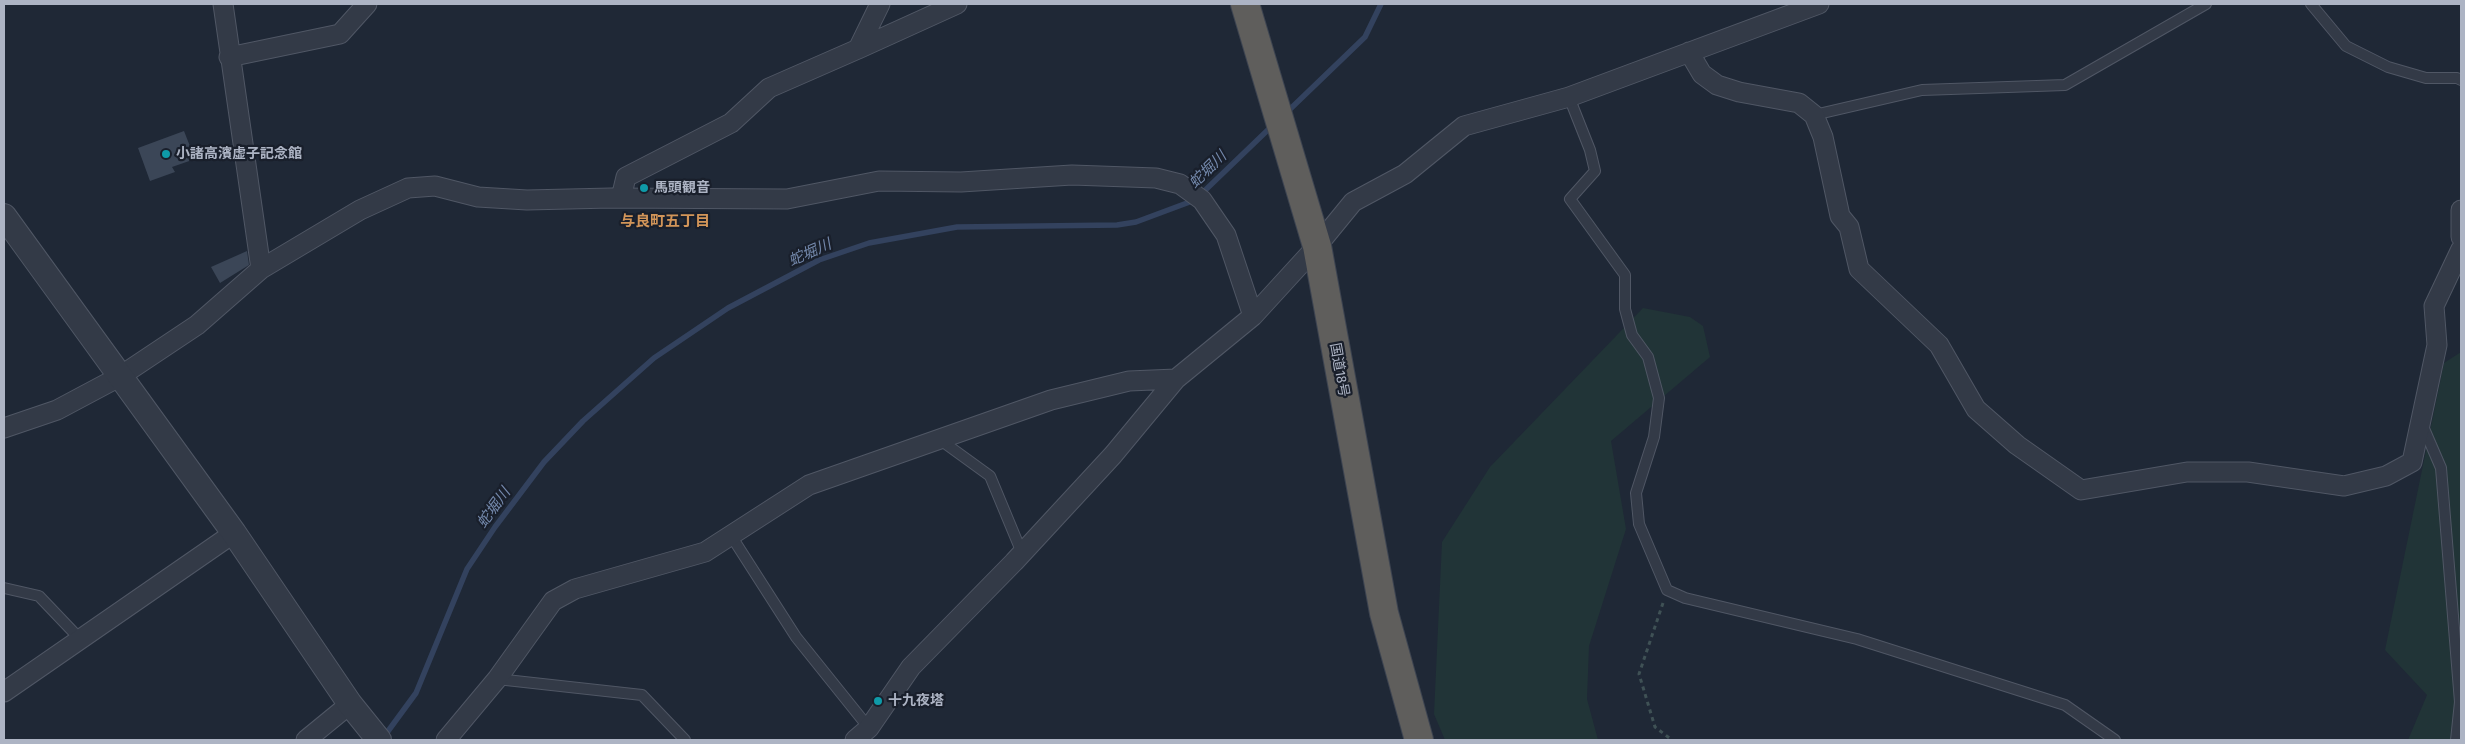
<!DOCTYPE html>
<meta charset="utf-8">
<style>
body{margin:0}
#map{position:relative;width:2465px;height:744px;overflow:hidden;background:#1f2836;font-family:"Fira Sans Condensed",sans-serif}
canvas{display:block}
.frame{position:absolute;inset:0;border:5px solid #adb4c4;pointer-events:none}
</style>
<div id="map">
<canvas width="2465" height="744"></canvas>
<div class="frame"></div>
</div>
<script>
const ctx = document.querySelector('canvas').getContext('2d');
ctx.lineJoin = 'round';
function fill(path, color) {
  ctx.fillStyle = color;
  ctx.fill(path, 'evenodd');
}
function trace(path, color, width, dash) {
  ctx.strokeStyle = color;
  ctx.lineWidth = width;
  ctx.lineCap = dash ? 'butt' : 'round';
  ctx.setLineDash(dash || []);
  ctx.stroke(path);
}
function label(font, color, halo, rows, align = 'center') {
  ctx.font = font + ' "Fira Sans Condensed","Noto Sans JP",sans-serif';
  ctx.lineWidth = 4.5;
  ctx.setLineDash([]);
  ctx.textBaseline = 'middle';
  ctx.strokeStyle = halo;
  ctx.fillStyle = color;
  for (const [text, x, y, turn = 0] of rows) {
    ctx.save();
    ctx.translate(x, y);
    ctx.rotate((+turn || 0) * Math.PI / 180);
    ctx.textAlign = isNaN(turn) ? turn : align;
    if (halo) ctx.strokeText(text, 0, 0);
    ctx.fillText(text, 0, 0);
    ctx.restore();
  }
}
fill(new Path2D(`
 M1643,308l47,9 13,9 7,31 -99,84 15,88 -37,117 -2,53 11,41h-153l-11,-26 8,-172 48,-75z
 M2461,352v388h-53l19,-45 -42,-45 59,-287z`), '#213437');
trace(new Path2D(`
 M1285,114l80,-77 16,-33
 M383,738l33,-45 51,-124 28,-42 49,-65 39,-41 71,-63 74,-50 91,-48 50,-17 88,-16 160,-2 19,-3 59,-22 78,-75`), '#33425e', 5.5);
fill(new Path2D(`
 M184,131l11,28 -23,8 3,5 -25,9 -12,-33z
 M247,251l2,14 -29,18 -9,-16z`), '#3b4657');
const service = new Path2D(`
 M2311,4l35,42 42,21 38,11h31l4,2
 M1569,97l21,53 5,21 -25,28 55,76v34l7,26 16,22 11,41 -5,39 -18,56 3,31 28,66 18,8 172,41 208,66 50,35
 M1814,115l108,-25 143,-5 141,-81
 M2422,424l19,44 19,234 -4,38
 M939,439l51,37 32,77
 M730,534l66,103 73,91
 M4,588l35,8 41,43
 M497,679l145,16 43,45`);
const minor = new Path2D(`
 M223,4l38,265
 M858,49l99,-45
 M1689,52l13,22 15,11 22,7 60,11 15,12 9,22 17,79 9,11 10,42 80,76 37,64 41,36 64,45 106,-18h61l96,14 42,-10 26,-14 25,-117 -3,-39 27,-57
 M229,57l111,-23 27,-30
 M621,198l5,-21 105,-54 38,-35 89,-39 22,-45
 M2461,210v27
 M4,428l53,-18 62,-33 78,-52 64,-56 99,-59 48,-22 27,-2 43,11 49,3 84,-2 176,1 92,-18 82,1 111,-7 84,3 24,6 22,16 24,35 27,81
 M4,692l230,-159
 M306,740l44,-36
 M446,740l51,-61 56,-78 22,-12 130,-37 104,-67 242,-85 78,-19 47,-2
 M855,740l14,-12 42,-61 103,-105 99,-107 63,-76 77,-63 64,-70 36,-44 52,-28 59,-48 105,-29 250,-93`);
const tertiary = new Path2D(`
 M4,216l230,317 116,171 29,36`);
const trunk = new Path2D(`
 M1245,4l72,242 67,367 35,127`);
trace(service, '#505765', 12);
trace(minor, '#505765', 21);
trace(tertiary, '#505765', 26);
trace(trunk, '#3d4451', 30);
trace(new Path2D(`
 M1663,603l-24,71 16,53 17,13`), '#3f5155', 3, [4, 4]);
trace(service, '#333a47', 10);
trace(minor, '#333a47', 19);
trace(tertiary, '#333a47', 24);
trace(trunk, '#5f5e5c', 28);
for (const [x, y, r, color] of [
 [166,154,5,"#0f9aa8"],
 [644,188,5,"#0f9aa8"],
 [878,701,5,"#0f9aa8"]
]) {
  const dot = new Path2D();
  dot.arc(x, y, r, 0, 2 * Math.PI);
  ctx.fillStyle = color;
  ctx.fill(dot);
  trace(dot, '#191f2b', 2);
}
label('bold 14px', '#adb4c4', '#191f2b', [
 ["小諸高濱虚子記念館",176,154],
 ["馬頭観音",654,188],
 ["十九夜塔",888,701]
], 'left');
label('14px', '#adb4c4', '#191f2b', [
 ["国道18号",1339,370,80]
]);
label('italic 15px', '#7489ac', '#191f2b', [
 ["蛇堀川",1208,170,-44],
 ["蛇堀川",810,253,-24],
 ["蛇堀川",494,508,-54]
]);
label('bold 15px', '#d29559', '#191f2b', [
 ["与良町五丁目",665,222]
]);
</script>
